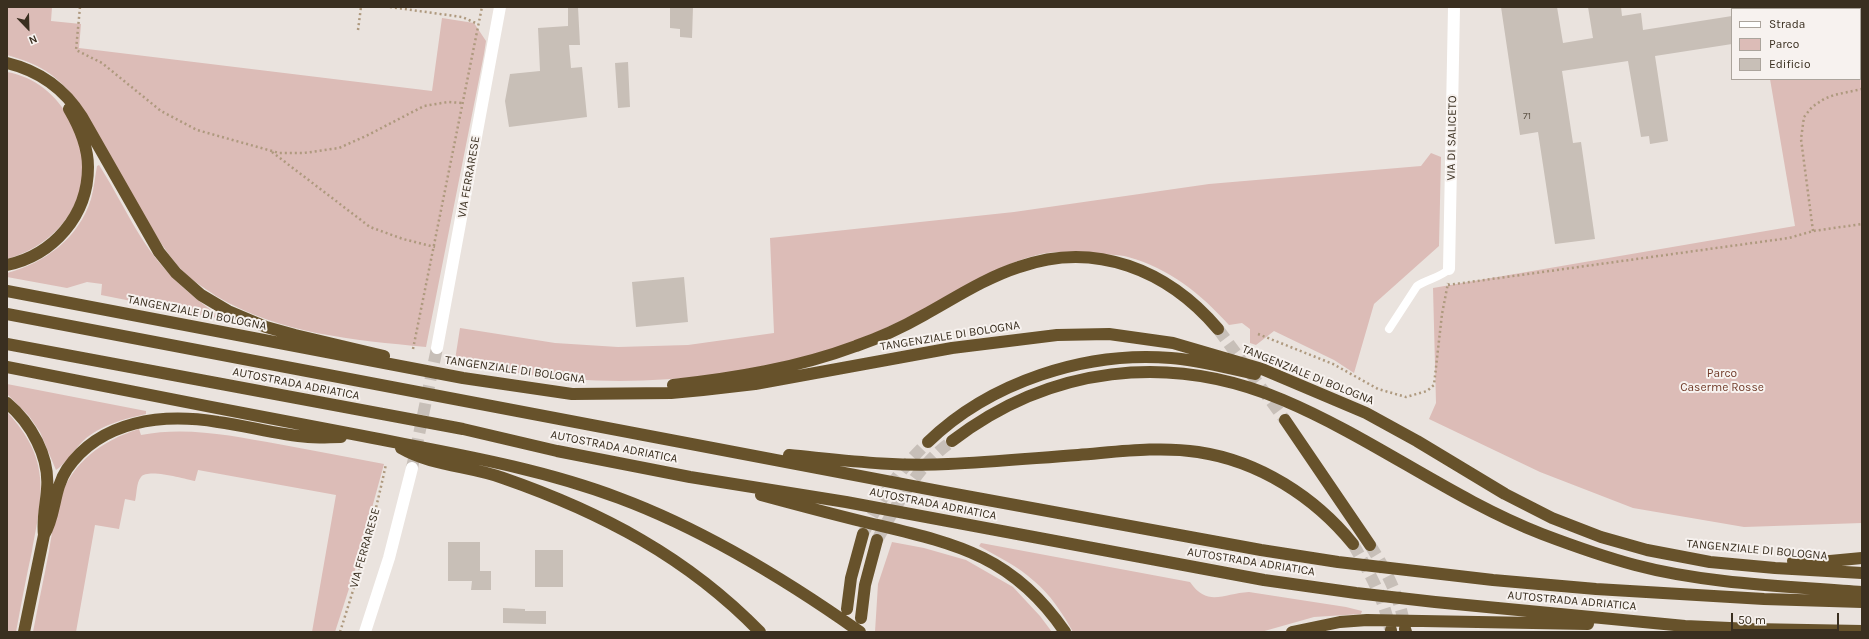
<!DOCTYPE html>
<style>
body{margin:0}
#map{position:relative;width:1869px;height:639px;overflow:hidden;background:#eae3de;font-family:Karla,sans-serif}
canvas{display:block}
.frame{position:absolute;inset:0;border:8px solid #3a2f20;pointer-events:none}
.legend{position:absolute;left:1731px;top:8px;width:130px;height:72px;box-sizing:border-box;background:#f7f2ef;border:1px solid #aba49c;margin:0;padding:5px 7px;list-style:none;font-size:12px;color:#3a2f20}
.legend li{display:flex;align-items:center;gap:8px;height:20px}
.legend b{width:20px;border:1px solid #aba49c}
.north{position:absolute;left:8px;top:8px;width:40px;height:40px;-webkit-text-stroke:3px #f7f2ef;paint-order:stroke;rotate:157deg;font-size:11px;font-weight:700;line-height:16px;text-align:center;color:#3a2f20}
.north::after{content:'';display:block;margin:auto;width:14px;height:18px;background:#3a2f20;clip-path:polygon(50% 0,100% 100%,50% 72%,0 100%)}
.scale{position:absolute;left:1731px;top:613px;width:108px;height:18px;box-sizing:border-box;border:2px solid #3a2f20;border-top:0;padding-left:5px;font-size:12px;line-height:14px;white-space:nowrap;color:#3a2f20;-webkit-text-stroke:3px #f7f2ef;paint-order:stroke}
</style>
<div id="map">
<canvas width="1869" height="639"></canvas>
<div class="frame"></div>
<ul class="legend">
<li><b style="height:5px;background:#fff"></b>Strada</li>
<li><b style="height:11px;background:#dcbcb7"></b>Parco</li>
<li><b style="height:11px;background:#c8bfb7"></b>Edificio</li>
</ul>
<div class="north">N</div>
<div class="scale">50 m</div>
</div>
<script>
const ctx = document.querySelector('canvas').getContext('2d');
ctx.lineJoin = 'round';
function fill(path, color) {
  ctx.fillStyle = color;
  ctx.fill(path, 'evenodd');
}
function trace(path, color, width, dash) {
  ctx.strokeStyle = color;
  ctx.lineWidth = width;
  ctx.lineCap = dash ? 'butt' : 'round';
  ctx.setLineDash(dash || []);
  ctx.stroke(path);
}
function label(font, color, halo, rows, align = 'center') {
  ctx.font = font + ' Karla,sans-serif';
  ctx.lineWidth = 4;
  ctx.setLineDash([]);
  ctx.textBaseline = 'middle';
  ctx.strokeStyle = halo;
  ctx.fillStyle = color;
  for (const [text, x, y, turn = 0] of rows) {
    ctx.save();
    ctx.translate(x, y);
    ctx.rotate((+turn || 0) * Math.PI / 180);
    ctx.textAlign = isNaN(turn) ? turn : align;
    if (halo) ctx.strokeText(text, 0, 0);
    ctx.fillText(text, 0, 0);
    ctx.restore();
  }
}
fill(new Path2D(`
 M7,7h45l-1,14 30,3 -2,24 353,43 10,-73 32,5 12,18 -2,13 -58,293c-73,-7 -146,-13 -210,-51 -13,-9 -28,-18 -38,-30 -17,-20 -29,-43 -43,-66 -20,-34 -40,-68 -60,-102 -21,-25 -36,-34 -68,-43z
 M1758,7h104v516l-118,4 -111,-19 -93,-36 -111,-53 7,-16 -3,-115 362,-62 -25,-147h90v-70h-102z
 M7,72c28,5 50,23 63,48 3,6 6,11 8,17 19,56 -17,107 -71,122z
 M1431,153l10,4 -2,89 -65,58 -20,69 -20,-13 -60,-29 -18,14 -6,-2v-14l-8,-6 -13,2c-28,-31 -60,-57 -101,-68 -10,-3 -22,-2 -33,-3 -18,-1 -36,-4 -54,0 -35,8 -66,27 -97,44 -44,24 -89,47 -137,59 -93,23 -188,31 -283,17 -23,-3 -46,-9 -69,-14l5,-32 95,15 63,4 70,-2 86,-12 -4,-95 244,-26 195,-28 212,-18z
 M99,165c22,34 38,73 65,103 15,18 34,32 52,46l1,4 -116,-23 1,-11 -15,-2 -20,6 -60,-11v-4c38,-10 72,-35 84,-74 3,-11 4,-22 6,-33z
 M7,384l139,27v3c-22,5 -46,11 -63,27 -8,8 -19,24 -27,29l-16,-38 -11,-16 -22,-22z
 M7,412c44,47 36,82 25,139 -6,27 -11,54 -16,81h-9z
 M139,429l2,6c46,-9 92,1 137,9 36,7 71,13 106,20l-29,106 -20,62h-23l24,-137 -138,-25 -3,11c-11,-2 -47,-13 -54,-4 -5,6 -4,17 -6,24l-10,-2 -6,30 -24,-4 -19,107h-43c5,-27 11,-54 16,-81 3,-17 5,-35 11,-52 12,-37 43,-59 79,-70z
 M892,542l32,6 42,12 47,27 27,29 12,16h-177l3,-48z
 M981,543l209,39c18,26 34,11 59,10l97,15 16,4 -1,3 -47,3 -53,15h-188c-10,-18 -23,-38 -39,-51 -16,-15 -36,-24 -55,-35z`), '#dcbcb7');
fill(new Path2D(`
 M568,7h10l2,38h-11l2,23 11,-1 5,50 -78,10 -4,-26 5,-27 30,-3 -2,-43 30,-2z
 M670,7h23l-1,31 -12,-1v-8l-10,-1z
 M1501,7h56l6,36 30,-5 -5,-31h33l1,9 19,-3 2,17 89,-14v28l-77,12 13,85 -18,3 -1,-8 -8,1 -13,-76 -66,10 11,72 8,-1 14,97 -40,5 -17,-112 -18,3z
 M628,62l2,45 -12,1 -3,-45z
 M684,277l4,45 -52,5 -4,-45z
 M448,542h32v29h11v19h-20l1,-9h-24z
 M535,550h28v37h-28z
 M503,608l22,1v2h21v13l-43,-1z`), '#c8bfb7');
trace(new Path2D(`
 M412,468l25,-120`), '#c7bfb8', 12, [12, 6]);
trace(new Path2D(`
 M1218,329l67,91
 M864,532c17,-35 36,-63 64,-90
 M877,540c20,-36 41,-75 75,-99
 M1353,544c16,28 31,54 37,85
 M1370,545c16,25 31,54 35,84`), '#c7bfb8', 12, [12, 6]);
trace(new Path2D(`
 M80,7l-4,43 26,13 59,48 36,19 82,23h25l35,-5 27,-12 58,-30 24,-4 14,1
 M390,7l72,10 16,7
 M358,30l3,-23
 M272,152l98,75 33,12 32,8
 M1813,231l-12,-92 3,-22 8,-10 12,-8 10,-4 28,-6
 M1448,285l341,-47 24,-7 49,-7
 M1258,334l75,30 45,25 28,8 21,-6 7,-6 8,-71 6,-31
 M413,349l69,-342
 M340,632c18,-56 34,-111 46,-168`), '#ae997e', 2.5, [2, 3]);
trace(new Path2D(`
 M1389,329l28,-43c10,-7 23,-8 32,-17`), '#fff', 8);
trace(new Path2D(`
 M1449,269l5,-262`), '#fff', 12);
trace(new Path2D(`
 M437,348l63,-341
 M365,632l24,-74 23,-90`), '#fff', 12);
trace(new Path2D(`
 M7,63c33,8 57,25 75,54l77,135 17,21 25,22 27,16 38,16 29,8 89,21
 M7,265c46,-10 81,-49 81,-98 0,-20 -9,-41 -19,-58
 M7,291l456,87 109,16 99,-1 32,-3 52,-6 197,-36 105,-13 52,-1 64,9 89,26 104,44 51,28 88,53 47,24 49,19 46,13 63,12 65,6 87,5
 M7,314l937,178 317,58 77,12 155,18 103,9 168,10 98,3
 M7,344l456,85 94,22 133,26 156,25 418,78 92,13 79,9 250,24 67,3 110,2
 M7,367c119,23 237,47 356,69 86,17 174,31 256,62 86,32 166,81 241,134
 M673,385c62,-7 124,-17 183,-39 23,-8 47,-19 68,-31 31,-17 61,-37 95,-48 76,-27 149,3 199,62
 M7,403c24,20 43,54 40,86 -1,16 -5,30 -3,46l-20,97
 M1285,420l85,125
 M952,441c98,-75 217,-89 331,-41 90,38 169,99 259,134 29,11 63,23 93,31 71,19 153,21 227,27
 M928,442c62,-60 157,-91 243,-84 28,2 56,10 84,16
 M401,448c31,18 69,18 102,30 98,34 184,79 257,154
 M789,455c53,5 106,12 159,9 44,-2 87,-6 130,-9 39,-3 81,-9 120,-3 61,9 117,45 155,92
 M761,495c37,10 74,20 112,29 84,20 140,32 192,108
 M44,535c12,-19 9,-45 23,-66 34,-49 95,-56 151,-47 30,4 60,13 90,15 11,1 22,0 33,0
 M1793,561h37l32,-3
 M847,609l4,-31 12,-44
 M861,618l4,-33 12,-45
 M1405,629l1,3
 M1391,630v2
 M1292,632l48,-10 27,-2 221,4`), '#67522b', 12);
label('10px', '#5e5346', null, [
 ["71",1527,116]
]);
label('12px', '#3a2f20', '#f7f2ef', [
 ["VIA DI SALICETO",1452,138,-89],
 ["VIA FERRARESE",469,177,-80],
 ["TANGENZIALE DI BOLOGNA",197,313,11],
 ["TANGENZIALE DI BOLOGNA",950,336,-9],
 ["TANGENZIALE DI BOLOGNA",515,370,8],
 ["TANGENZIALE DI BOLOGNA",1308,375,22],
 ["AUTOSTRADA ADRIATICA",296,384,11],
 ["AUTOSTRADA ADRIATICA",614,447,11],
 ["AUTOSTRADA ADRIATICA",933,504,11],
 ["VIA FERRARESE",365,548,-74],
 ["TANGENZIALE DI BOLOGNA",1757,550,5],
 ["AUTOSTRADA ADRIATICA",1251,562,9],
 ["AUTOSTRADA ADRIATICA",1572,601,5]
]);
label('12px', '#713c2a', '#f7f2ef', [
 ["Parco",1722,374],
 ["Caserme Rosse",1722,388]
]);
</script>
